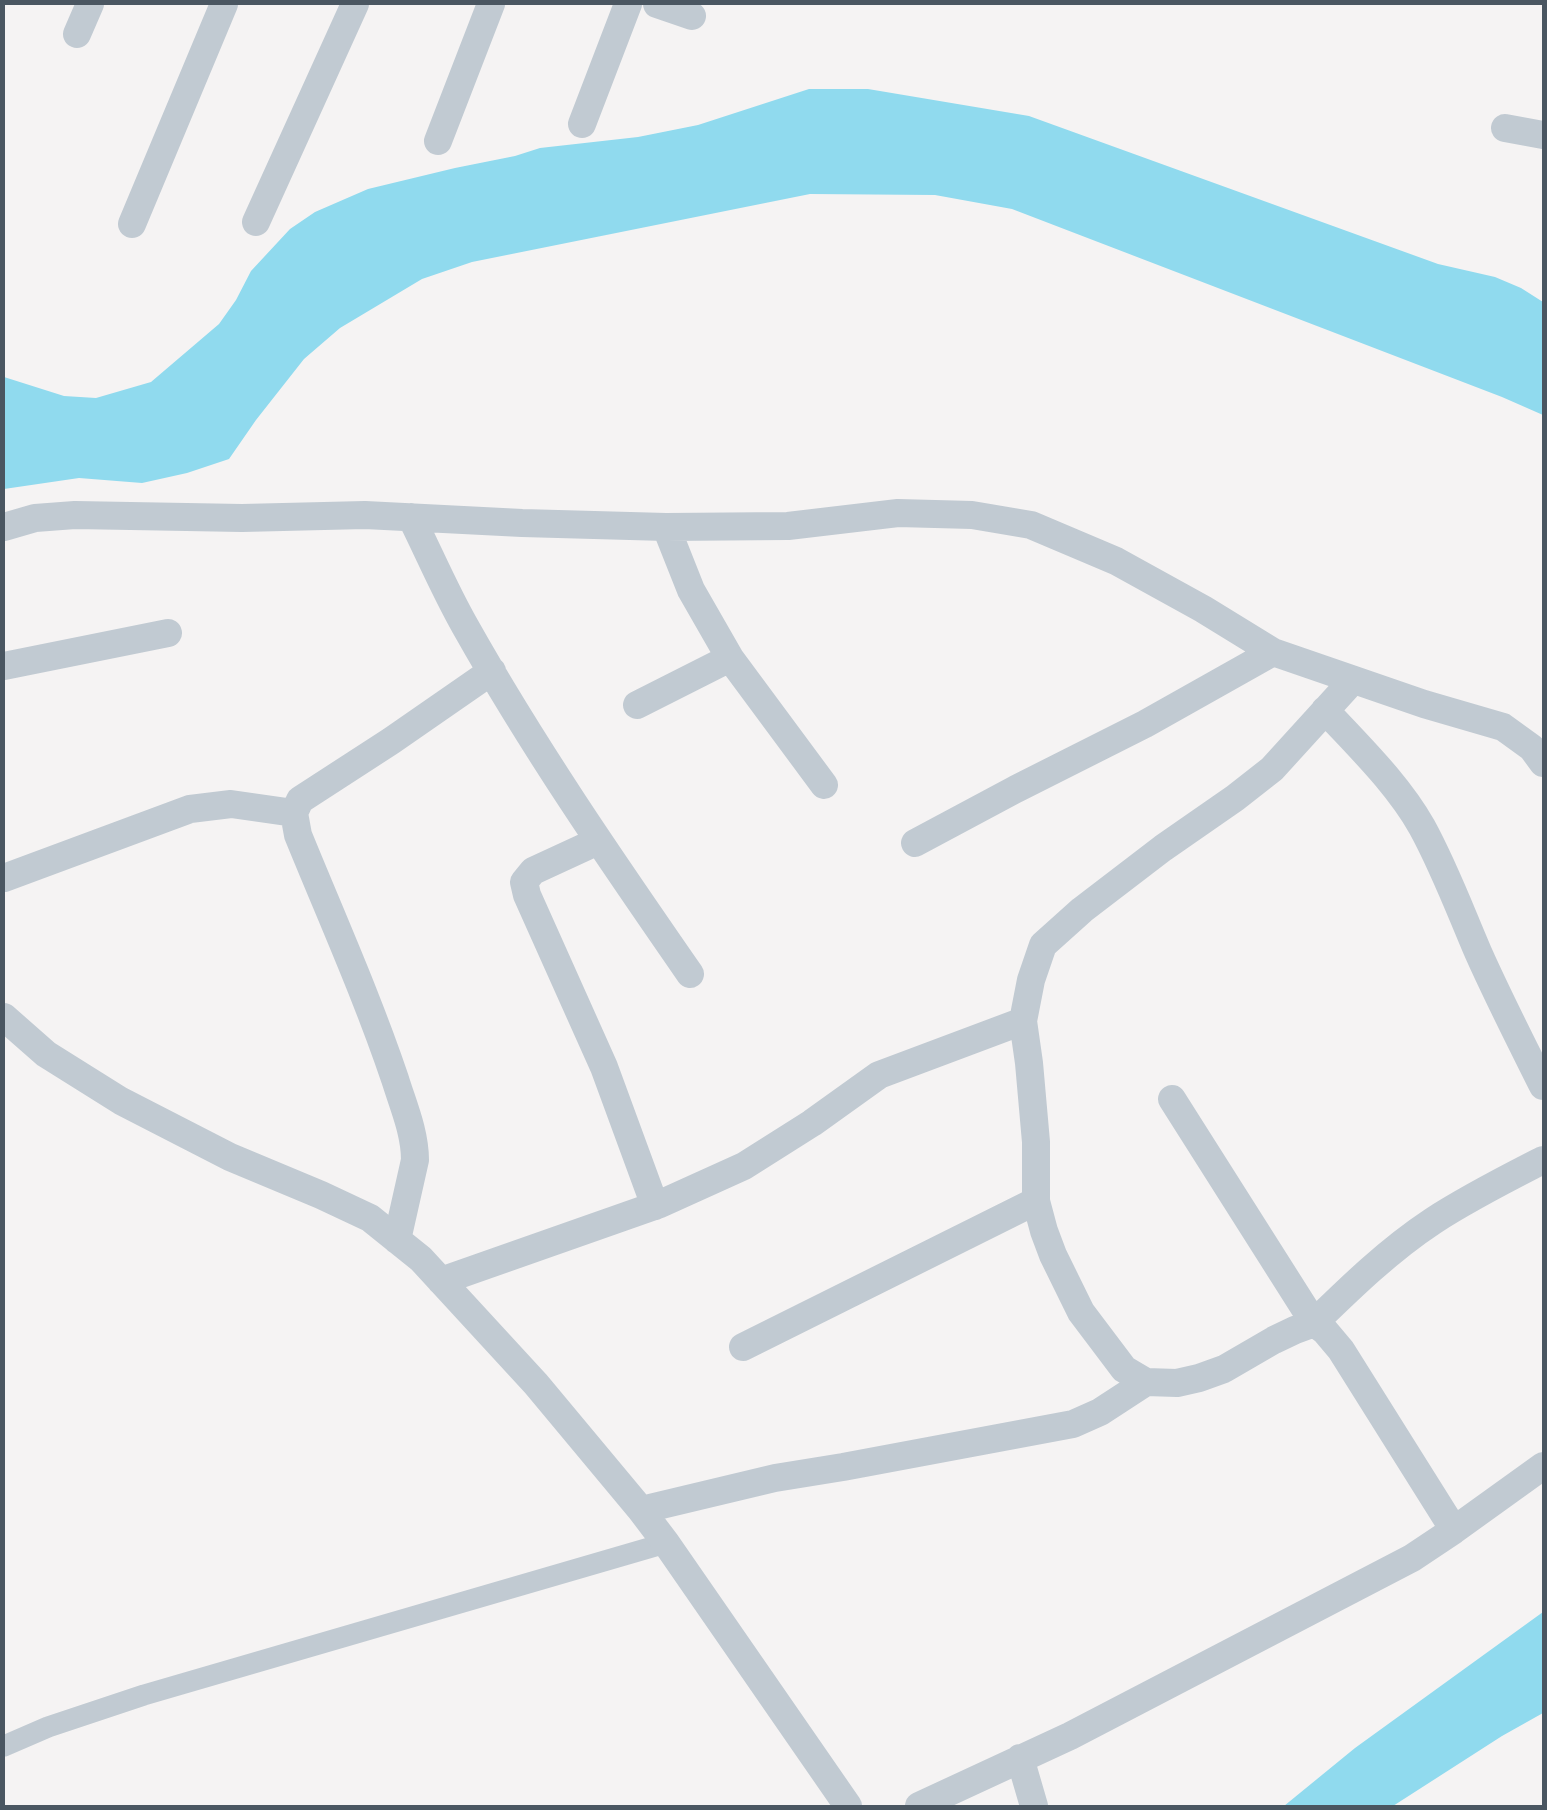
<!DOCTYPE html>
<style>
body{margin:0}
#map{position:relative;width:1547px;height:1810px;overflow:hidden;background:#f5f3f3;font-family:Helvetica,sans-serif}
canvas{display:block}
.frame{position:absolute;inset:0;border:5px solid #4a5661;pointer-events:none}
</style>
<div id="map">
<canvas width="1547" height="1810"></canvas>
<div class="frame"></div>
</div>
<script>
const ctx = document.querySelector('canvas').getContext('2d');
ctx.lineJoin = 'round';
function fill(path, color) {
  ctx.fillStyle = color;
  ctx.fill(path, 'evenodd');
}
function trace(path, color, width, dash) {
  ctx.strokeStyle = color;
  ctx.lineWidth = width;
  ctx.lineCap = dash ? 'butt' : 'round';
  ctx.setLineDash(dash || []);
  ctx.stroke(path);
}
fill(new Path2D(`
 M809,89h59l161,27 409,148 57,13 26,11 22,14v113l-41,-18 -490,-188 -77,-14 -125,-1 -338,68 -50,17 -82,49 -36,31 -48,61 -27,39 -42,14 -45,10 -63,-5 -75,11v-112l60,19 32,2 55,-16 68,-58 17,-24 15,-29 39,-42 25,-17 53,-23 87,-21 60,-12 25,-8 98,-11 60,-12z
 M1543,1612v101l-41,23 -109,70h-109l71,-58z`), '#90daee');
trace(new Path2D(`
 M4,1746l44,-19 96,-32 522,-152`), '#c1cad2', 21);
trace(new Path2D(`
 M657,4l35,12
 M77,34l13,-30
 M582,124l46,-120
 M1505,128l38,7
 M438,141l53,-137
 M256,222l99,-218
 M132,224l92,-220
 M411,517c18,36 34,74 54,109 68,121 146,234 225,348
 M4,527l31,-9 40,-3 167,3 123,-3 157,8 144,4 122,-1 110,-13 74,2 59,10 85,36 87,48 70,43 151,52 79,23 29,21 11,15
 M666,527l25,63 39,68 94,127
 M4,666l164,-33
 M1353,680l-81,89 -37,29 -72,50 -81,62 -39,35 -12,35 -8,41 6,42 7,79v59l8,30 9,24 28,57 43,57 22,13 31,1 22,-5 25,-9 50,-29 21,-10 19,-7 11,8 16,19 113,180
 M637,705l93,-47
 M1325,710c34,37 72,73 97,117 22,40 38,83 56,125 20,45 43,90 65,134
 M598,841l-65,30 -9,11 3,13 77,172 51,139
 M915,843l101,-54 129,-65 128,-72
 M4,878l186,-69 41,-5 63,9
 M4,1017l42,37 75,47 109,56 91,38 49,23 51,41 115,125 105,126 25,33 182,263
 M1172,1099l142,224c37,-36 75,-73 119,-102 35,-23 73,-42 110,-61
 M397,1240l18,-80c0,-28 -12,-55 -20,-81 -28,-83 -64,-163 -97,-244l-4,-22 6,-13 91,-59 101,-70
 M441,1281l219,-77 84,-38 68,-43 67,-48 144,-54
 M743,1347l293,-146
 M641,1510l134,-32 68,-11 230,-43 27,-12 46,-30
 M1020,1758l14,48
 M919,1806l151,-70 342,-178 42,-28 89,-64`), '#c1cad2', 28);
</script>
